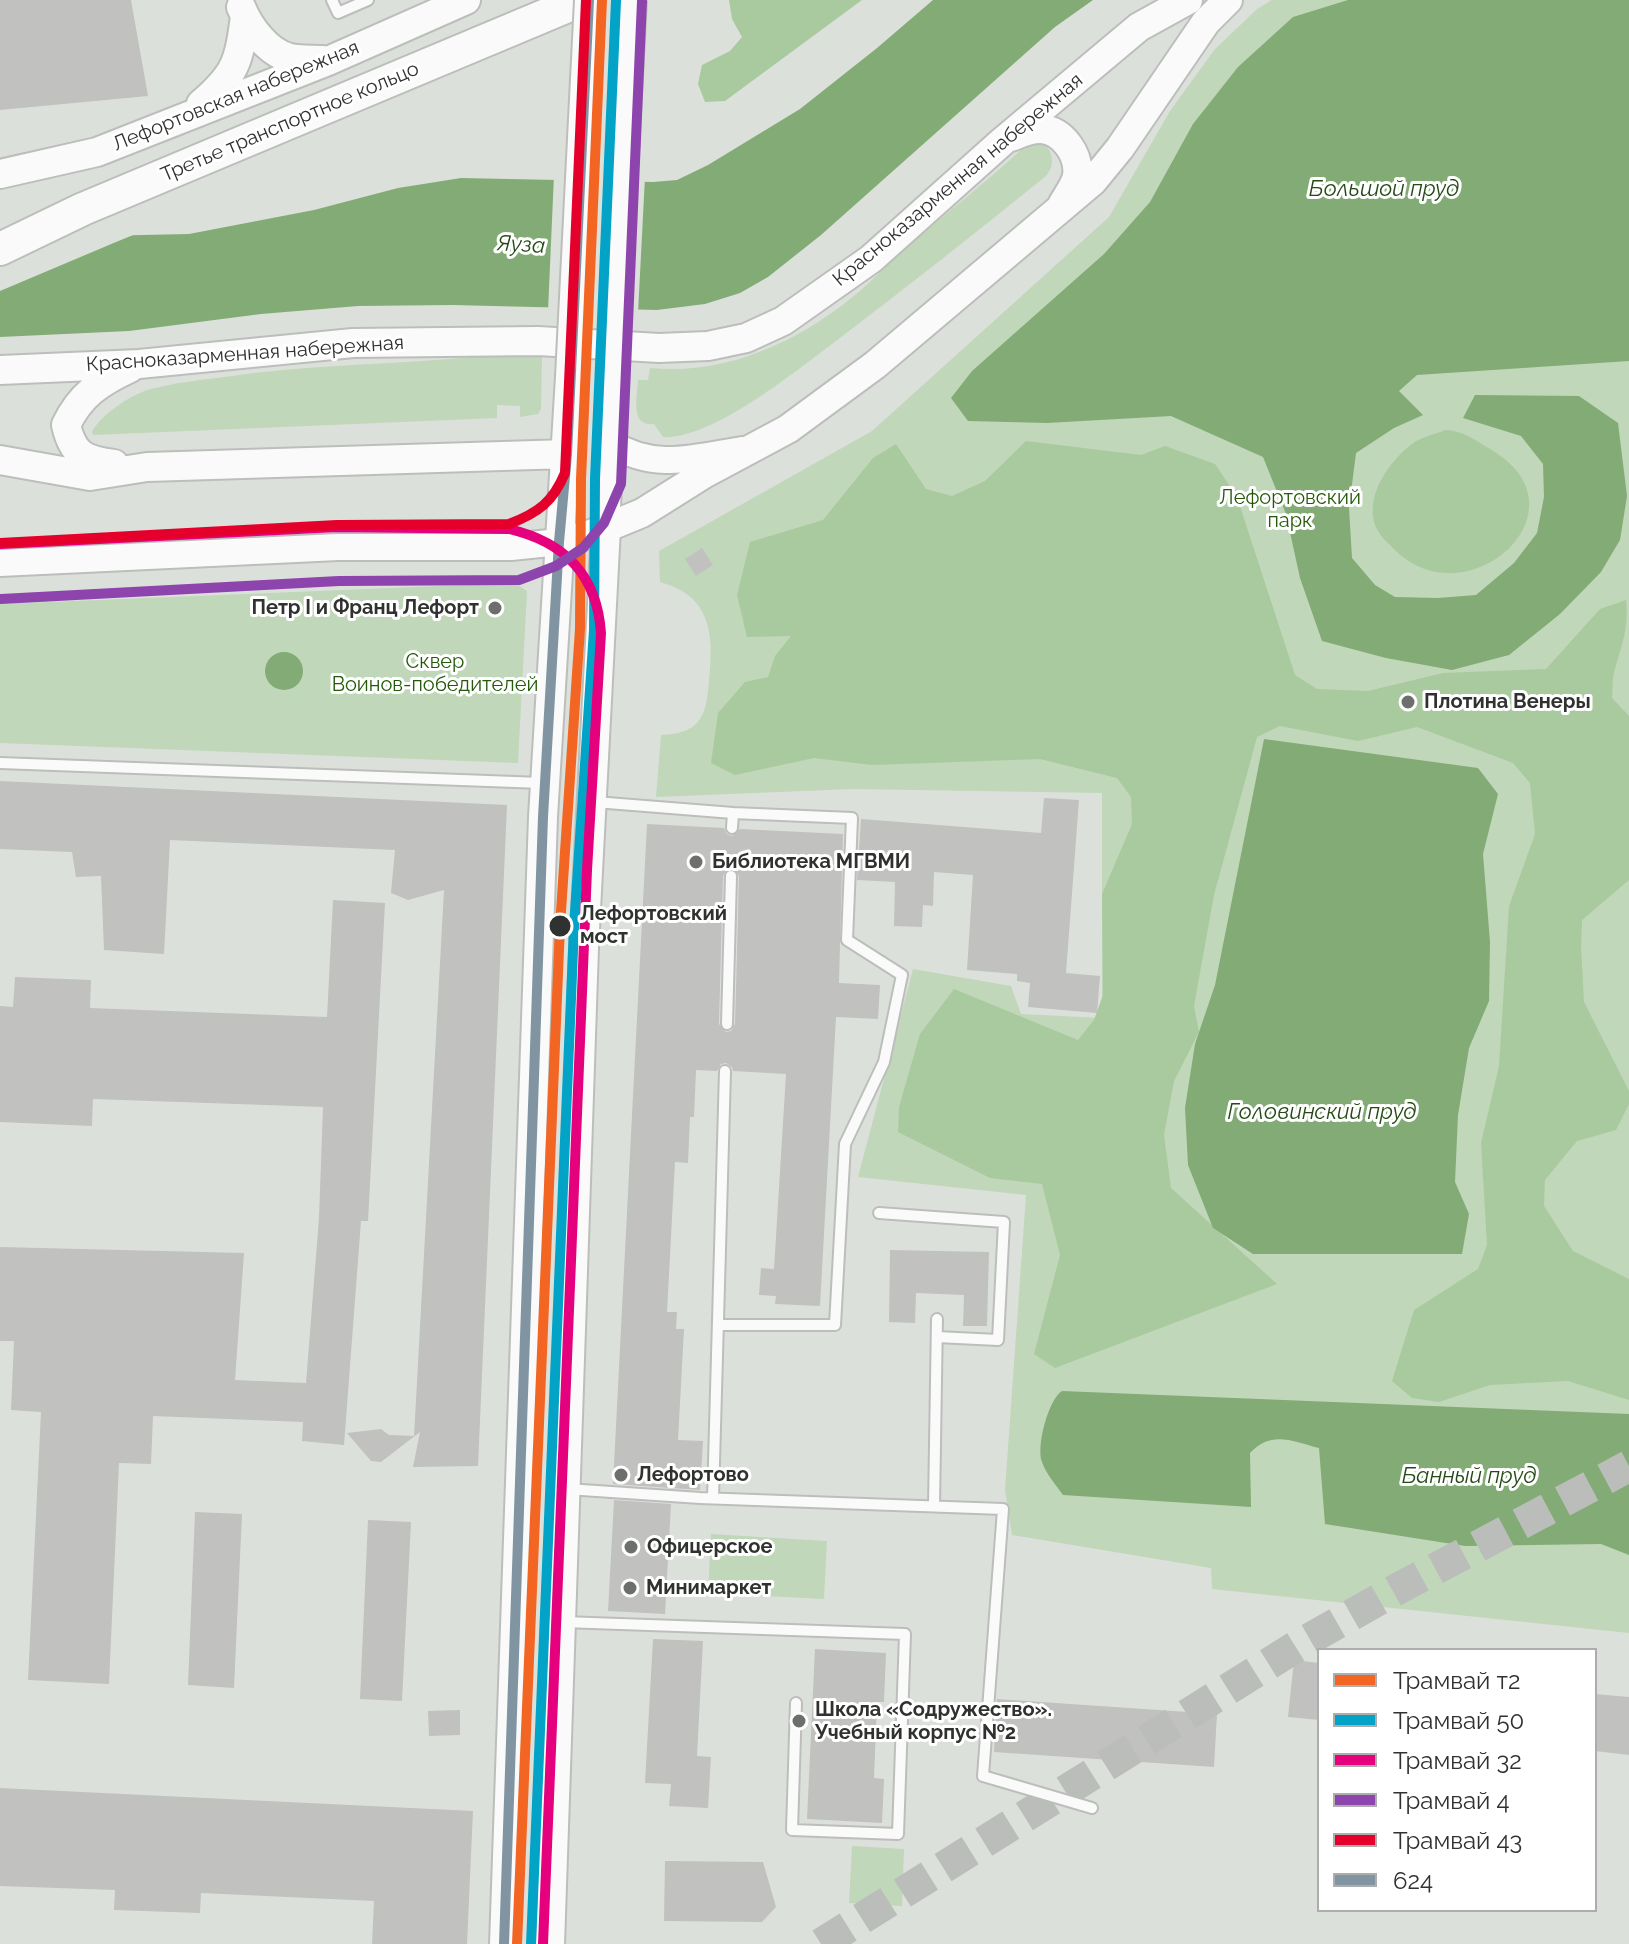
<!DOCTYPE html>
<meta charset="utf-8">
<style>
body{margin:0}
#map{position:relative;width:1629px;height:1944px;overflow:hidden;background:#dce0db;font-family:Raleway,sans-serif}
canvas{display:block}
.legend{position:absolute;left:1317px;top:1648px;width:280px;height:264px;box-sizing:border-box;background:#fff;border:2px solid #acadac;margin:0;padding:10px 14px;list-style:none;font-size:24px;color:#30322f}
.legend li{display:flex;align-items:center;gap:16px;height:40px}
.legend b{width:40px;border:2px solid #acadac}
</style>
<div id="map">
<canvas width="1629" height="1944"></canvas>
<ul class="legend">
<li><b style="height:10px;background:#f26522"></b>Трамвай т2</li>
<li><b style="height:10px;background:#02a3c6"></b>Трамвай 50</li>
<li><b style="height:10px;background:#e5007d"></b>Трамвай 32</li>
<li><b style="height:10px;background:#8e44ad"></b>Трамвай 4</li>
<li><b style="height:10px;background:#e4002b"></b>Трамвай 43</li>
<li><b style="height:10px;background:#8095a1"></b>624</li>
</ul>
</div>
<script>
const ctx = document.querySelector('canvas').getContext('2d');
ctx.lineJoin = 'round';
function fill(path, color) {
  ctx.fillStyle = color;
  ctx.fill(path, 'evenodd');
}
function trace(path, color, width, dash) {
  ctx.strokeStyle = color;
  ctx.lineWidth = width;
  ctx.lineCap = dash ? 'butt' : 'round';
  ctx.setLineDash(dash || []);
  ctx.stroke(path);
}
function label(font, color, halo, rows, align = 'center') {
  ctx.font = font + ' Raleway,sans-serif';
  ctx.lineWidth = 6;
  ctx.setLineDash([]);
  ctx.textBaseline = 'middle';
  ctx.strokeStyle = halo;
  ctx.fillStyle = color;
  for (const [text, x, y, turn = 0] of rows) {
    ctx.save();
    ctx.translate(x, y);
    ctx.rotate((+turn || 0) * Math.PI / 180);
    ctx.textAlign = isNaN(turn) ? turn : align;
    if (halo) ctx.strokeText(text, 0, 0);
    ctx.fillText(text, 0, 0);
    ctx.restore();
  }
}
fill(new Path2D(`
 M1272,0h357v1633l-417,-44 -1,-21 -199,-33 -7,-45 21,-295 -168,-18 55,-208 98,17 10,28 81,4v-225l-249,-4 -197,8 5,-62c13,-1 25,-2 35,-11 11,-11 11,-28 13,-42 5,-47 3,-86 -49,-100l-1,-31 213,-120 237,-214 61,-106 45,-62 42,-40z
 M1036,143h7c11,9 12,23 3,33 -69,56 -139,111 -210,165 -39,29 -124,99 -173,96l-9,-13c-24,3 -17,-26 -16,-44h10l2,-12c77,8 153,-28 211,-78 17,-15 32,-31 49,-46 38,-32 76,-62 112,-95z
 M482,356h60l-1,53 -3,5 -18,3v-11l-23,-1v13l-404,17 -1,-3c9,-18 40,-38 59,-43 23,-6 49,-9 73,-12 86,-13 172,-12 258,-21z
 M515,583l12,8 -9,172 -518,-20v-139z
 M711,1534l116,7 -3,58 -116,-6z
 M852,1846l52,3 -2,57 -53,-3z`), '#c0d7b9');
fill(new Path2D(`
 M729,0h133l-137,101 -20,1 -7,-18 4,-19 28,-14 12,-14 -10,-18z
 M1446,430c17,1 29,10 44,19 103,59 -21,172 -94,102 -9,-9 -19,-17 -22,-29 -7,-30 16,-61 38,-78 9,-7 23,-10 34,-14z
 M1026,441l115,14 24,-9 50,18 22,33 58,178 22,14 51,2 75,-18 103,-4 54,-60 26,-9c3,32 -5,45 -12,73 -2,8 -1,17 -2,25l17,18v164l-47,40 -1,26 3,56 45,89v13l-13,26 -39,11 -32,39 -1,26 29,45 56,28v121l-61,-19 -78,4 -51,17 -27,-4 -20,-17 22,-71 64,-41 9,-24 -6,-102 18,-77 10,-160 26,-72 -5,-51 -17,-20 -96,-36 -59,14 -78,-15 -23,11 -43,158 -20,111 5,26 -25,49 -10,54 7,53 106,96 -222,84 -21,-14 26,-99 -18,-71 -52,-6 -92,-46 1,-25 21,-73 34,-45 124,51 16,-20 9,-25 -1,-101 30,-70 -1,-27 -14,-19 -77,-19 -168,6 -58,-7 -79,17 -24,-12 7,-50 27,-31 23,-5 7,-21 16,-20 -44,1 -10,-42 13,-53 73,-22 50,-62 23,-14 30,45 26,7 33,-15z`), '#a9ca9e');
fill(new Path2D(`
 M933,0h160l-38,27 -234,208 -53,42 -28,16 -35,11 -48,6 -205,-5 -94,1 -97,8 -132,17 -129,6v-99l189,-4 125,-24 84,-22 63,-10 192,4 24,-2 31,-15 92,-56 77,-61z
 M1348,0h281v361l-212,14 -18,16 24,24 -29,13 -38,25 -7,55 3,50 23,27 20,12 43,1 38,-3 38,-32 23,-30 7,-36 -1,-33 -22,-28 -58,-18 12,-23 104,1 39,27 9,73 -7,44 -19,32 -41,42 -51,41 -57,15 -66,-12 -64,-17 -22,-63 -14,-64 -23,-57 -92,-41 -124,7 -79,-2 -17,-23 21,-27 132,-117 46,-52 43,-78 45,-57 55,-50z
 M265 671a19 19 0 1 1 38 0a19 19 0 1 1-38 0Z
 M1264,739l214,29 20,26 -15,60 7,88 -1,59 -20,47 -11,67 -3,67 14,32 -7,40h-209l-40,-26 -25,-63 -3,-57 10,-64 20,-59z
 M1062,1391l567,23v141l-28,-11 -136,2 -140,-22 -6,-76c-27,-7 -48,-18 -69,5l1,54 -188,-12c-7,-10 -17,-21 -21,-33 -6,-15 6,-62 20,-71z`), '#83ab76');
fill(new Path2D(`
 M554,175l91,2 -7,136 -90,-2z
 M143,231l-27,11 -116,49v-57z`), '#dce0db');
fill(new Path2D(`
 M0,0h131l17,96 -148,14z
 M702,548l11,17 -17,11 -11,-17z
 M0,781l507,24 -29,661 -65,1 7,-35 -39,30 -10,-1 -24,-28 34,-4 8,6 25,1 30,-546 -36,10 -17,-7 4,-43 -225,-10 -6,114 -60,-4 -3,-74 -25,1 -4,-25 -72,-3z
 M1044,798l35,2 -13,173 34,3 -3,37 -69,-6 2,-24 -13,-2v-7l-50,-4 6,-95 -39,-3 -1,34 -10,-1 -1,22 -28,-1 1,-44 -38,-2 4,-61 180,14z
 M647,824l77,4 3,6 5,2 8,-7 103,5 -4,149 41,2 -2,34 -42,-2 -16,289 -45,-2 1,-8 -17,-1 2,-27 13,1 12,-195 -53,-3 -1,-4 -6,-4 -5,1 -4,7 -21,-1 -2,47h-4l-2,46 -13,-1 -8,150h10l-1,17h8l-6,111 25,1 -3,49 -87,-6zM732,868l7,8 -4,148 -4,7 -5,1 -7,-8 4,-148 4,-7z
 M333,900l52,3 -17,318h-7l-17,224 -42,-4 1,-19 -150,-6 -2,48 -32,-1 -10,221 -81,-4 13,-268 -30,-2 3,-69h-14v-94l244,6 -9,127 71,3 13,-165 4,-111 -230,-8 -1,27 -92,-4v-116l13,1 2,-30 76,3 -1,28 237,9z
 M890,1250l99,2 -2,74h-24l1,-31 -48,-2 -1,30 -26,-1z
 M614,1500l57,4 -6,110 -57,-3z
 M195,1512l47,2 -8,174 -46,-3z
 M368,1520l43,2 -9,179 -42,-2z
 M653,1639l50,2 -6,115 14,1 -3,51 -39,-2 2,-22 -26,-1z
 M815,1649l71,4 -2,49h-7l-3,76 10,1 -2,44 -75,-4z
 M1294,1660l25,3v57l-31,-3z
 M1595,1694l34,3v58l-34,-4z
 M997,1699l220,15 -3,53 -220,-15z
 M460,1710v25l-31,1 -1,-25z
 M0,1788l473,23 -6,133h-95l2,-43 -173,-8 -1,20 -86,-3 1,-20 -115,-4z
 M665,1861l98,1 13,45 -14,15 -98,-1z`), '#c1c1c0');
trace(new Path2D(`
 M821,1944l476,-298 104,-59 228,-121`), '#babdb9', 32, [32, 16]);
const service = new Path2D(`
 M332,0l6,13 30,-13
 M0,763l542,20
 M595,802l138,11 -1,15
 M727,1024l4,-148
 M879,1213l125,9 -6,118 -61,-3
 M718,1325h117l10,-181 39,-82 18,-87 -55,-35 5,-122 -119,-5
 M567,1489l133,9 303,11 -20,267 109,32
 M713,1498l12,-427
 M934,1506l3,-187
 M563,1622l342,12 -7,200 -106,-4 4,-127`);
const tertiary = new Path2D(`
 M610,443c45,28 83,15 132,7
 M606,528l7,-149
 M0,563l338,-16h173l48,-5`);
const secondary = new Path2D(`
 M241,7c8,20 27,46 49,51 10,2 22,2 33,2
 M201,104c35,-30 38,-42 44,-88
 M1011,137c10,-4 19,-9 31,-8 21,2 38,26 35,47 -2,10 -10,20 -15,29
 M0,174l97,-22 231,-91 138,-61
 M0,370l139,-6 214,-21 185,-2 121,7 49,-2 38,-8 37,-17 88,-62 132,-118 136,-114 49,-27
 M0,460l90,16 57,-9 420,-13
 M114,464c-30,-4 -41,-9 -48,-39 14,-30 34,-43 64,-57
 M559,542l32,-8 51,-21 62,-39 84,-45 87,-64 218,-184 27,-33 86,-126 22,-22
 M504,1944l39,-1127 27,-440
 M550,1944l34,-996 22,-420`);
const primary = new Path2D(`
 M0,249l83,-40 499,-209`);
trace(service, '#bcbebb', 14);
trace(tertiary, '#bcbebb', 30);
trace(secondary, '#bcbebb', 32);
trace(primary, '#bcbebb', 36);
trace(service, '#fafafa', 10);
trace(tertiary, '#fafafa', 26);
trace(secondary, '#fafafa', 28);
trace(primary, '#fafafa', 32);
const tertiaryBridge = new Path2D(`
 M613,379l20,-379`);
const secondaryBridge = new Path2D(`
 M570,377l19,-377`);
trace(tertiaryBridge, '#bcbebb', 30, []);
trace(secondaryBridge, '#bcbebb', 32, []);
trace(tertiaryBridge, '#fafafa', 26);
trace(secondaryBridge, '#fafafa', 28);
trace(new Path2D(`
 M504,1944l39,-1127 16,-275 8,-88 22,-454`), '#8095a1', 10);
trace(new Path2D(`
 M517,1944l43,-1018 20,-297 1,-150 21,-479`), '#f26522', 10);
trace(new Path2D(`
 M531,1944l43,-1017 20,-297 1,-151 21,-478`), '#02a3c6', 10);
trace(new Path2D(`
 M0,544l337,-17 172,2c56,13 88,46 92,104l-14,237 -44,1074`), '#e5007d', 10);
trace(new Path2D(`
 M1,599l338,-18 180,-1 37,-14 27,-18 21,-25 17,-39 21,-483`), '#8e44ad', 10);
trace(new Path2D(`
 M0,543l337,-18 172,-1c29,-11 44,-22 56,-51l21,-473`), '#e4002b', 10);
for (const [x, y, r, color] of [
 [495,608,8,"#6c6f6b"],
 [1408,702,8,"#6c6f6b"],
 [696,862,8,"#6c6f6b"],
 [560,926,12,"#30322f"],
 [621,1475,8,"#6c6f6b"],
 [631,1547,8,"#6c6f6b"],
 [630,1588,8,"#6c6f6b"],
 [799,1721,8,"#6c6f6b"]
]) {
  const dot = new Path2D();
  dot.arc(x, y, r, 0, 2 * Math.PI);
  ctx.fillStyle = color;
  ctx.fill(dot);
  trace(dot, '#fff', 3);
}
label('20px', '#30322f', '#fff', [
 ["Лефортовская набережная",236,96,-22],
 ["Третье транспортное кольцо",290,122,-23],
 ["Красноказарменная набережная",958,180,-40],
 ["Красноказарменная набережная",245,354,-4]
]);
label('20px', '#245909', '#fff', [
 ["Лефортовский",1290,498],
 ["парк",1290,521],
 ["Сквер",435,662],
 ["Воинов-победителей",435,685]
]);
label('bold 20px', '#30322f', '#fff', [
 ["Петр I и Франц Лефорт",479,608,"right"],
 ["Плотина Венеры",1424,702],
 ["Библиотека МГВМИ",712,862],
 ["Лефортово",637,1475],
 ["Офицерское",647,1547],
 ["Минимаркет",646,1588],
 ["Школа «Содружество».",815,1710],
 ["Учебный корпус №2",815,1733]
], 'left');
label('bold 20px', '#30322f', '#fff', [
 ["Лефортовский",580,914],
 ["мост",580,937]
], 'left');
label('italic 22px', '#254a16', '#fff', [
 ["Большой пруд",1384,189],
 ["Яуза",521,245,3],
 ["Головинский пруд",1322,1112],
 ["Банный пруд",1469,1476]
]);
</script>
